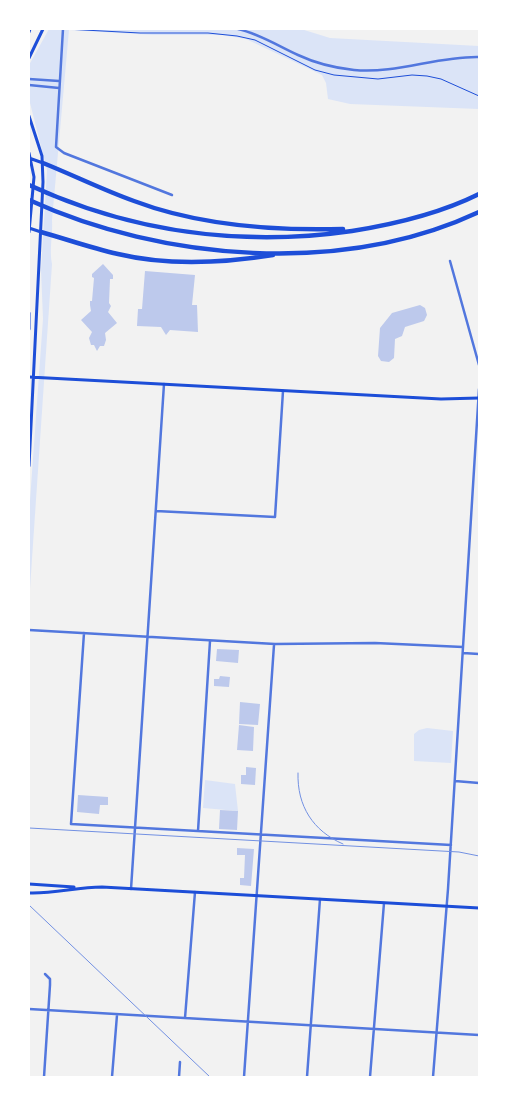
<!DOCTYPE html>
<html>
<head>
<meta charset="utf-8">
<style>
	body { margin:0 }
	#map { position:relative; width:508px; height:1106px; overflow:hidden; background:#f2f2f2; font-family:Arial,sans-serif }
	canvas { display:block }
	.frame { position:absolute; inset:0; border:30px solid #fff; pointer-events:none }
</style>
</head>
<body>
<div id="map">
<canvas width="508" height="1106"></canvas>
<div class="frame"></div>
</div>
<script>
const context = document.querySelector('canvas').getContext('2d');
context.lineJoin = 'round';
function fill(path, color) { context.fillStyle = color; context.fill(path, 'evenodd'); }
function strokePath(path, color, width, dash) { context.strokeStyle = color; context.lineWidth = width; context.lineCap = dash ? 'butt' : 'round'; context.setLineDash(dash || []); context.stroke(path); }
fill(new Path2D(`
	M49 29H301L330 38 479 46V109L350 104 328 99 326 83 322 75 246 39 222 35H153L69 30 52 220C53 235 49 250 52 264L29 603V514L43 319 41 270 47 170 29 99V65Z
	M427 728 453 731 451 763 414 761V734L419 730Z
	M205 780 235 784 238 811 203 808Z`), '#dbe4f7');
fill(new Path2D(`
	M103 264 113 275V279H110L109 303 111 306 108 312 117 323 105 333 106 340 104 346H100L97 351 94 345H91L89 338 92 332 81 320 91 311 90 305V301H92L94 278 92 277V274Z
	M145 271 195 275 192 305H197L198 332 170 330 166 335 161 327 137 326 138 309H142Z
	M420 305 425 308 427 315 424 321 405 327 402 336 395 339 394 358 389 362 381 361 378 356 380 328 392 313Z
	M217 649 239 650 238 663 216 661Z
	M220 676 230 677 229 687 214 686V679H219Z
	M240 702 260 704 258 725 239 724Z
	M239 725 254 727 253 751 237 750Z
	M246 767 256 768 255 785 241 784V775H246Z
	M78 795 108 797V805H100L99 814 77 812Z
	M220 810 238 811 237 830 219 829Z
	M237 848 254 849 251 886 240 885V878H244L245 855H237Z`), '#bdc9ec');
strokePath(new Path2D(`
	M65 29 140 33H208L237 36 255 40 315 70 334 75 378 79 412 75 427 76 441 79 479 96`), '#1d4ed8', 1);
strokePath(new Path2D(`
	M63 29 56 147 64 153 172 195
	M238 29C260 34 278 46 298 55 315 63 335 68 354 70 397 74 437 56 479 57
	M29 79 59 81
	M29 85 59 88
	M450 261 479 365
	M156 511 275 517 283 391
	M29 630 275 644 375 643 463 647
	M84 633 71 824 451 845
	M463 653 479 654
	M455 781 479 783
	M198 831 210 641
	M131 889 164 384
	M29 1009 479 1035
	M185 1018 195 892
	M44 1077 50 985V979L45 974
	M112 1077 117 1015
	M179 1077 180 1062
	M244 1077 274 645
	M307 1077 320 899
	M370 1077 384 903
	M433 1077 448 889 479 389`), '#5277de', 2.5);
strokePath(new Path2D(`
	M29 32 30 29
	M29 58 43 29
	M29 116 42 156 43 182 29 466
	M29 153 34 177 29 232
	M29 158 43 163
	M29 228 41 232
	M29 313V329
	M29 377 441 399 479 398
	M29 884 74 887
	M29 893C54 894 77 887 102 887L479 908`), '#1d4ed8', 3);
strokePath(new Path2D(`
	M43 163C73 175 103 190 134 201 200 226 273 231 343 229
	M29 185C131 232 241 247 352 231 396 224 439 214 479 194
	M29 200C163 261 342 276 479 212
	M41 232C66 239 91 248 118 254 168 266 223 263 273 255`), '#1d4ed8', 4.5);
strokePath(new Path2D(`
	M298 773C297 806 313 831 343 844
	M29 828 459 852 479 856
	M29 905 210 1077`), '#7290e2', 1);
</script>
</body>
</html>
